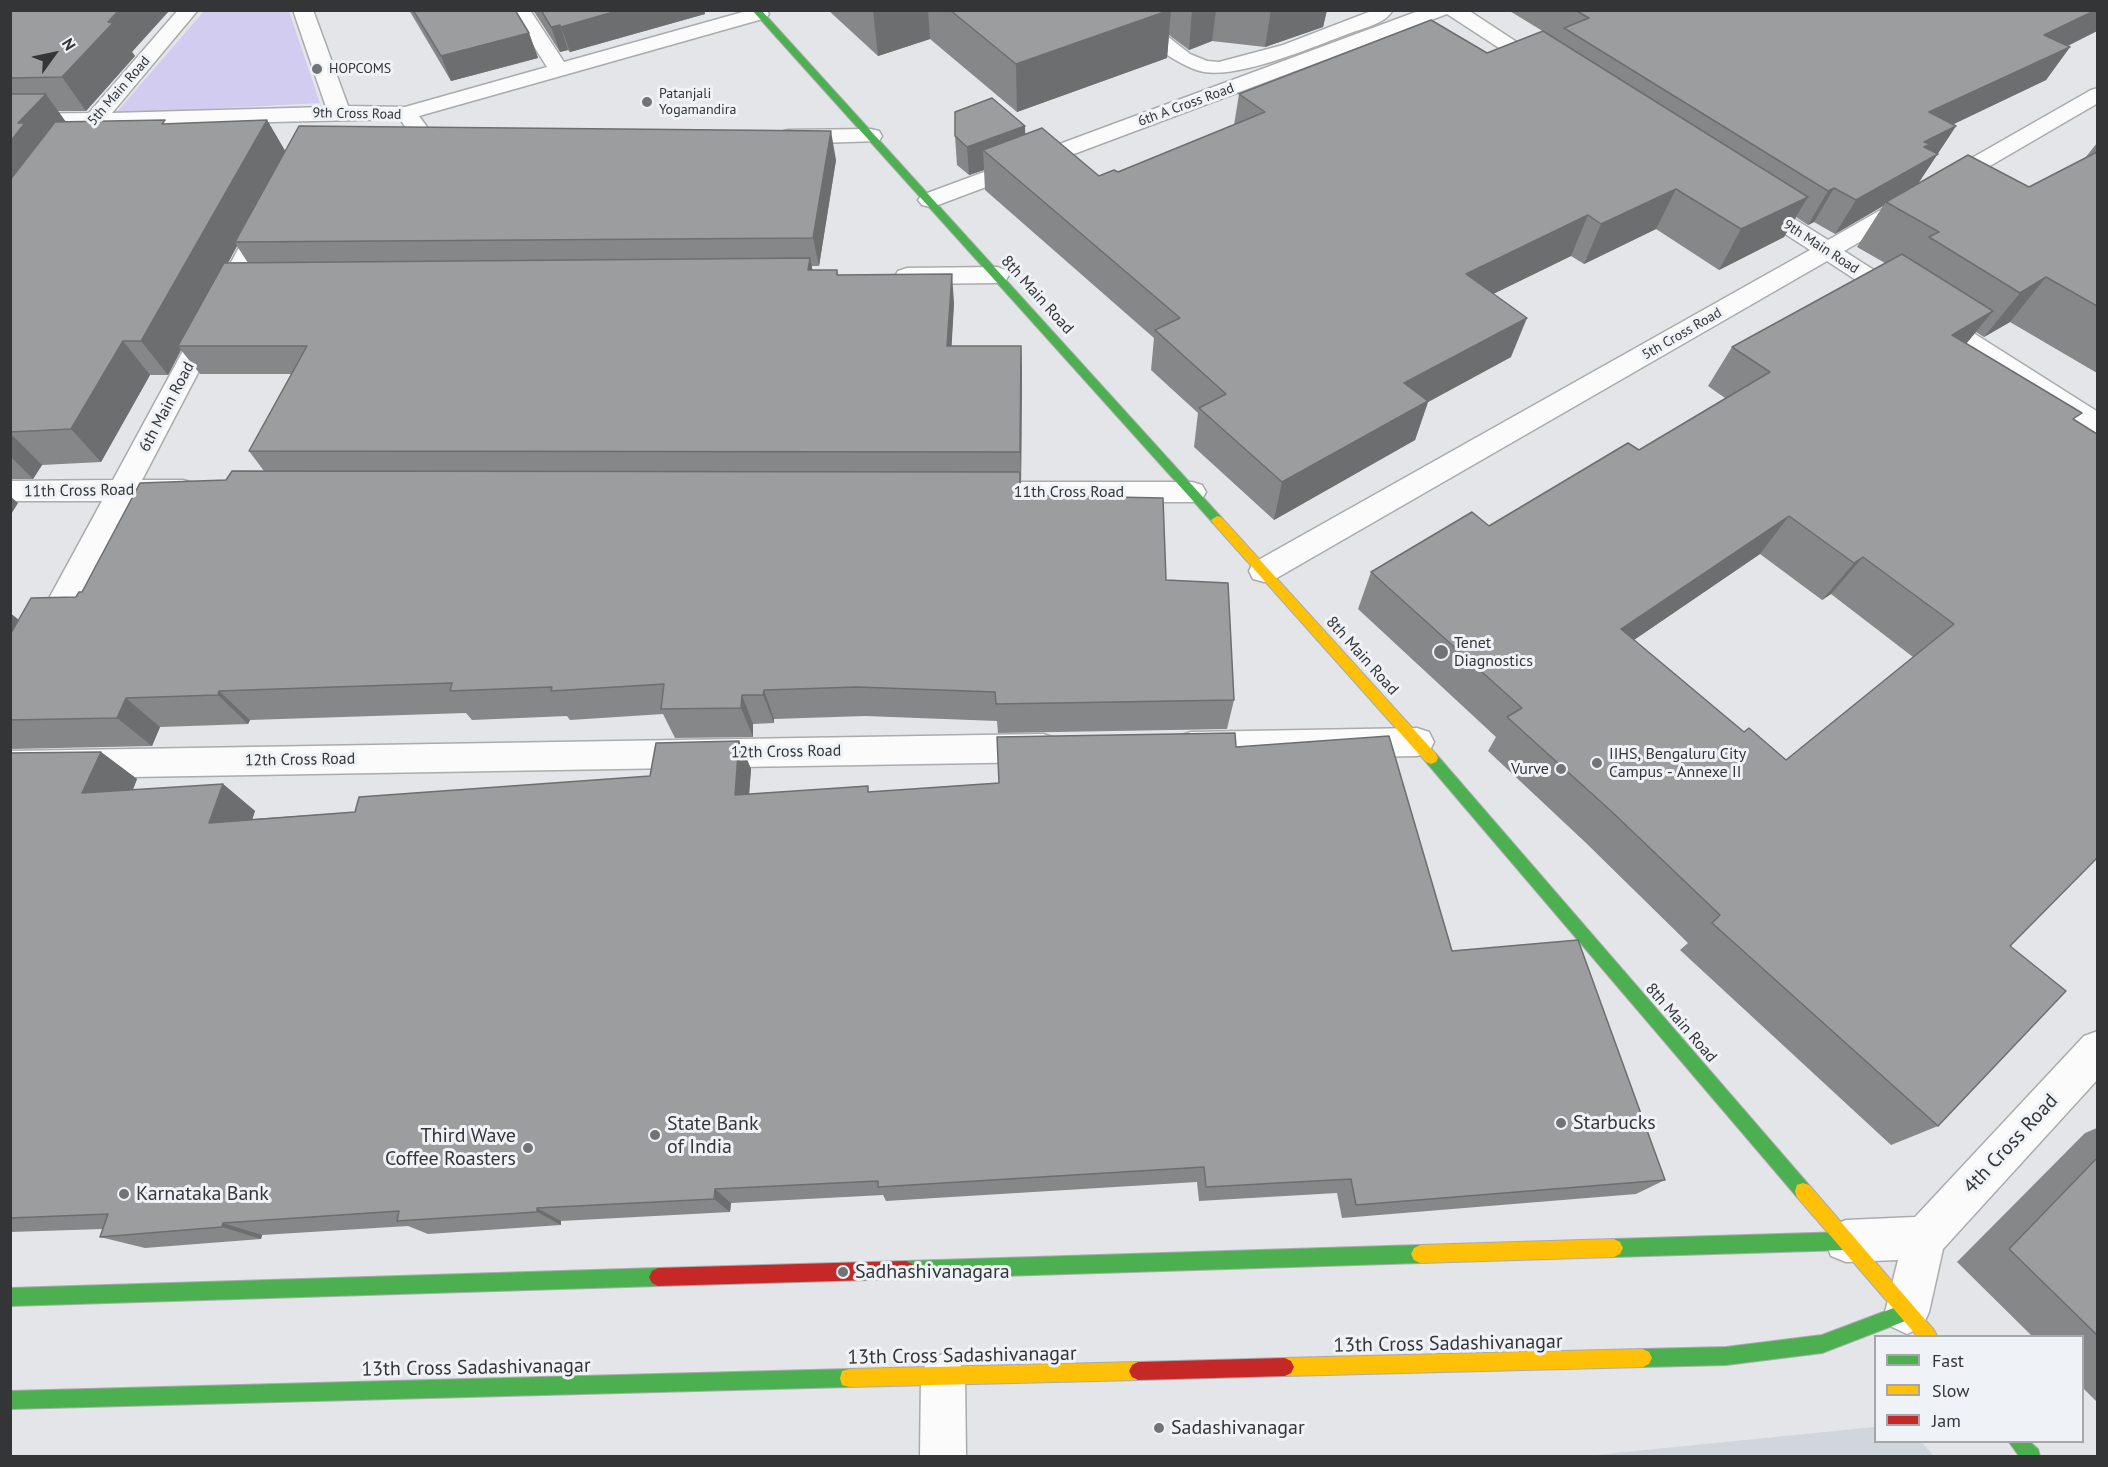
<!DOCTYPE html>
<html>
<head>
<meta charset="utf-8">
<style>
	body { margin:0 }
	#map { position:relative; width:2108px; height:1467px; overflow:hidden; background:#e3e5e8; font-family:"PT Sans",sans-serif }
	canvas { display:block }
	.frame { position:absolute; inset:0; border:12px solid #333536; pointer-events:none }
	.legend { position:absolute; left:1874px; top:1335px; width:210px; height:108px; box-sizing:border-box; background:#eff2f6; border:2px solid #a4a6a9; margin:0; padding:8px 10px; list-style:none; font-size:18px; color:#333536 }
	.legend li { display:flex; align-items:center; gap:12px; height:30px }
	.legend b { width:30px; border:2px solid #a4a6a9 }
	.north { position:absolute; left:24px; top:24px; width:60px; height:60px; -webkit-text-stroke:4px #eff2f6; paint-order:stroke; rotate:57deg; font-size:16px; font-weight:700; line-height:24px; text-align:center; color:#333536 }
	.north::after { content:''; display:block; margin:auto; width:21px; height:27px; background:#333536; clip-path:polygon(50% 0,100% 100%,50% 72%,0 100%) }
</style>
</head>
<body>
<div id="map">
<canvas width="2108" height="1467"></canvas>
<div class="frame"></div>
<ul class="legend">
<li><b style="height:8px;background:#4caf50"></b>Fast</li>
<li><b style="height:8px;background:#ffc107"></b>Slow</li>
<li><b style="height:8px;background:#c62828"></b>Jam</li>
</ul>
<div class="north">N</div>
</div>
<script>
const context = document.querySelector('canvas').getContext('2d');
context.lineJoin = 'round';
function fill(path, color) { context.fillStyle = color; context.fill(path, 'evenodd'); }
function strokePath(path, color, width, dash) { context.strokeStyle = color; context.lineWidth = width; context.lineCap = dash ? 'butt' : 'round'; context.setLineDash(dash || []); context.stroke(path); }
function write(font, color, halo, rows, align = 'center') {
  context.font = font + ' "PT Sans",sans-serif'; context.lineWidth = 6; context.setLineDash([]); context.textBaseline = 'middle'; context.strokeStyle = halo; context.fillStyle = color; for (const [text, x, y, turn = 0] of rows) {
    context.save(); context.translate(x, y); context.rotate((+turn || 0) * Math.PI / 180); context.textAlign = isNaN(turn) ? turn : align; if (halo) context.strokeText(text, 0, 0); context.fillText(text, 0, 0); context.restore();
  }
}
fill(new Path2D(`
	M1875 1427 1876 1442H1921L1934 1456H1586Z`), '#d1d6dc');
fill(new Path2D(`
	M204 11H289L320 103 115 114Z`), '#d2cdf0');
const lane = new Path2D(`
	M1114 10H1134L1190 54 1207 61 1219 62 1283 45 1374 10H1393C1390 14 1387 18 1383 20 1372 27 1357 30 1345 35 1310 48 1240 78 1204 72 1180 68 1129 30 1114 10Z`);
const street = new Path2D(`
	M178 10H198L112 113 326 107 293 10H313L348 106 405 107 547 67 511 10H530L564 62 750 10H766L769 14 766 18 419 116 430 131 463 133 466 138 463 143 455 145 416 143 400 119 101 126C93 135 89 139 77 136L74 131 77 126H10V114L89 113Z
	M1421 10H1468L1553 66 1556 70 1553 74 1546 76 1539 74 1447 14 938 205 930 207 922 205 918 200 922 195Z
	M2098 88V103L1844 251 2098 412V434L2088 432 1827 261 1275 579 1264 582 1253 579 1249 571 1253 563 1810 250 1745 208 1741 203 1745 198 1753 196 1761 198 1828 240 2091 90Z
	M871 129 879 131 882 136 879 141 788 144 780 142 777 137 780 132 788 130Z
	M267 211 275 213 279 218 142 480H183L193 483 197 490 193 497 183 500 131 501 21 711 10 715V670L102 501H10V481L113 480 255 218 259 213Z
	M997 267 1006 270 1009 275 1006 280 997 283 907 284 898 281 895 276 898 271 907 268Z
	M975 482H1192L1202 485 1206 492 1202 499 1192 502H975L965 499 961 492 965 485Z
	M1417 728 1429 732 1434 742 1429 752 1417 756 1191 760 1179 756 1174 746 1179 736 1191 732Z
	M1043 734 1055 738 1060 748 1055 758 1043 762 10 779V751Z
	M2098 1031V1079L1943 1249 1929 1312 1922 1327 1907 1334 1892 1327 1885 1312 1898 1260 1846 1262 1831 1256 1825 1241 1831 1226 1846 1220 1915 1217 2084 1036Z
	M943 1354 959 1360 965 1376 966 1456H920L921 1376 927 1360Z`);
const fast = new Path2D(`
	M752 10H761L1221 517 1223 520 1221 523H1213Z
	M1431 752 1436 754 1809 1185 1811 1191 1809 1197 1803 1199 1797 1197 1426 762 1424 758 1426 754Z
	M1846 1232 1852 1235 1855 1241 1852 1247 1846 1250 1614 1257 1608 1254 1605 1248 1608 1242 1614 1239Z
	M1420 1245 1426 1248 1429 1254 1426 1260 1420 1263 906 1279 900 1276 897 1270 900 1264 906 1261Z
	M658 1268 664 1271 667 1277 664 1283 658 1286 10 1306V1288Z
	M1907 1303 1913 1306 1916 1312 1913 1318 1822 1353 1726 1365 1643 1367 1637 1364 1634 1358 1637 1352 1643 1349 1726 1347 1822 1335Z
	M849 1369 856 1371 858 1378 856 1385 849 1387 10 1409V1391Z
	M2009 1442H2030L2038 1449 2040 1456H2019Z`);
const slow = new Path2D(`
	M1217 516 1221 517 1436 754 1438 758 1436 762 1431 764 1426 762 1213 523 1211 520Z
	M1803 1183 1809 1185 1934 1330 1937 1336H1917L1797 1197 1795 1191 1797 1185Z
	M1614 1239 1620 1242 1623 1248 1620 1254 1614 1257 1420 1263 1414 1260 1411 1254 1414 1248 1420 1245Z
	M1643 1349 1649 1352 1652 1358 1649 1364 1643 1367 1285 1376 1279 1373 1276 1367 1279 1361 1285 1358Z
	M1138 1362 1144 1365 1147 1371 1144 1377 1138 1380 849 1387 842 1385 840 1378 842 1371 849 1369Z`);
const jam = new Path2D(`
	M906 1261 912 1264 915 1270 912 1276 906 1279 658 1286 652 1283 649 1277 652 1271 658 1268Z
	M1285 1358 1291 1361 1294 1367 1291 1373 1285 1376 1138 1380 1132 1377 1129 1371 1132 1365 1138 1362Z`);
strokePath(lane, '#a9abad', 3);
strokePath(street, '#a9abad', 3);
strokePath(fast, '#a9abad', 2);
strokePath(slow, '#a9abad', 2);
strokePath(jam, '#a9abad', 2);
fill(lane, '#fbfbfc');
fill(street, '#fbfbfc');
fill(fast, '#4caf50');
fill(slow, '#ffc107');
fill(jam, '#c62828');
fill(new Path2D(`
	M10 10 132 52 135 56 86 111H58L66 122 167 124 267 120 285 151 836 160 819 266H812V270H837L838 275 954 303 951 346H1021L1022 374 1021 495 1166 580 1234 700 1227 729 998 733 997 721 865 716 774 719V723L753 724V737L675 738 663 714 570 720 567 716 472 720 466 713 250 720 248 724 160 727 152 746 10 749V613L19 620 76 597 226 480 264 471 249 451 291 374H200L181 350 168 375H150L101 462 42 465 33 479H10ZM237 246 248 263H228Z
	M409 10H515L529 33 538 58 451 81Z
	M533 10H704L705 14 570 52 568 50 560 52Z
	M828 10H1327L1323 27 1265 47 1212 41 1189 50 1169 35 1167 58 1017 112 930 39 878 56Z
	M1508 10H2097V31L2068 46 2070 47 2046 80 1953 124 1956 126 1918 184 2029 187 2085 158 2097 143V373L2010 322 1984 337 1976 332 1966 344 2075 421 2010 946 1938 1126 1891 1145 1680 950 1688 943 1585 842 1488 751 1496 737 1358 609 1371 572 1489 526 1639 450 1725 398 1708 386 1732 347 1885 263 1857 247 1883 206 1835 234 1814 222 1808 225 1796 217 1784 237 1719 270 1656 229 1584 264 1571 256 1493 294 1511 357 1428 402 1415 440 1274 520 1194 447 1198 413 1151 370 1154 338 985 190 984 170 969 175 957 165 955 136 1025 134 1099 176 1118 172 1234 125 1239 94 1559 41ZM1760 554 1822 600 1831 594 1913 657 1786 760 1744 732 1634 640Z
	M739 741 751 769 749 794 869 792 999 783 1236 747 1452 951 1665 1180 1636 1194 1342 1218 1337 1193 1199 1201 1197 1182 886 1201 883 1195 731 1203 730 1212 561 1221V1225L428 1234 408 1226 262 1235 261 1239 145 1248 100 1237 103 1229 10 1232V753L101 752 137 779 133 790 223 784 255 811 252 819 355 812 650 776Z
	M2097 1128V1402L2082 1387V1336H2032L1957 1262 2085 1133Z`), '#868789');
fill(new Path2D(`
	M119 10H170L132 52 135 56 86 111 62 77Z
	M620 10H704L705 14 570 52 561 27Z
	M873 10H928L930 39 878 56Z
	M1170 10H1171L1167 58 1017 112 1016 64Z
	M1192 10H1216L1212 41 1189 50Z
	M1271 10H1327L1323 27 1265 47Z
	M2096 10H2097V31L2022 68 2044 35Z
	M560 25 568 50 560 52 551 27Z
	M529 33 538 58 451 81 441 56Z
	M2070 47 2046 80 1908 146 1929 112Z
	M46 94 70 128 10 211V142L18 123Z
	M267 120 287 154 235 242 237 246 183 346H178L181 350 168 375 141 341Z
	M1025 126 1026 154 983 150 984 170 969 175 967 147Z
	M1956 126 1915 188 1886 202 1883 206 1835 234 1856 200 1924 142Z
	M831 131 836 160 819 266 813 238Z
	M1834 188 1814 222 1808 225 1828 191Z
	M1676 189 1656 229 1584 264 1601 224Z
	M1808 197 1784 237 1719 270 1741 229Z
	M1588 215 1571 256 1452 314 1466 274Z
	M810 258 816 287 808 270Z
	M952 274 954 303 950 375 947 346Z
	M2046 277 2010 322 1984 337 2020 293Z
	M1993 311 1960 351 1952 335Z
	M1527 318 1511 357 1428 402 1415 440 1274 520 1282 482 1404 383Z
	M123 341 150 375 101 462 71 429Z
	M1021 346 1022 374 1021 480 1020 452Z
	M10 433 42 465 33 479 10 456Z
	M10 496 18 503 10 516Z
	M1789 516 1760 554 1597 665 1621 629Z
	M1863 557 1831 594 1822 600 1854 563Z
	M10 613 30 629 10 665Z
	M764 690 774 719V723L763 695Z
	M219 691 250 720 248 724 218 695Z
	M742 695 753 724V737L741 708Z
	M126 698 160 727 152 746 117 718Z
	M739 741 751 769 747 822 735 795Z
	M101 752 137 779 120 820 82 793Z
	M223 784 255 811 243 849 209 823Z
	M715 1189 731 1203 730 1212 714 1199Z
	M537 1208 561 1221V1225L537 1212Z
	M223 1223 262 1235 261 1239 222 1227Z`), '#6d6e6f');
const building = new Path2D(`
	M10 10H119L108 22 113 23 62 77 10 78Z
	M413 10H515L529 33 441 56Z
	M541 10H620L561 27 560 25 551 27Z
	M950 10H1170L1016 64Z
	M1575 10H2096L2044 35 2070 47 1929 112 1956 126 1924 142 1930 144 1924 147 1938 154 1856 200 1834 188 1828 191 1564 28 1589 18Z
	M1431 20 1487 53 1543 31 1808 197 1741 229 1676 189 1601 224 1588 215 1466 274 1527 318 1404 383 1428 401 1282 482 1199 408 1226 394 1155 330 1180 318 983 150 1042 128 1099 176 1114 170 1118 172 1265 112 1239 94Z
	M10 94H46L18 123H25L10 142Z
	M992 98 1025 126 967 147 955 136V112Z
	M165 120 162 124 267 120 141 341H123L71 429 10 432V180L55 122Z
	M299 126 831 131 813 238 235 242Z
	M2097 152V306L2046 277 2020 293 1929 237 1939 232 1886 202 1968 155 2029 187Z
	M1902 254 1993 311 1952 335 2082 413 2073 419 2097 434V858L2010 946 2066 991 1938 1126 1712 923 1720 915 1611 811 1507 717 1522 708 1371 572 1472 512 1489 526 1628 443 1639 450 1770 372 1732 347ZM1789 516 1854 563 1863 557 1954 624 1786 760 1749 728 1744 732 1621 629Z
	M810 258 808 270H837V275L952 274 947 346H1021L1020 452 249 451 307 346H178L224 263Z
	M232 471 1020 472V495L1163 498 1166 580 1228 583 1234 700 996 704 995 692 857 687 764 690 763 695H742L741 708 661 709 664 684 551 691 552 687 450 691 452 683 219 691 218 695 126 698 117 718 10 720V635L31 598 76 597 79 592H82L140 483 226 480Z
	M1235 733 1236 747 1389 736 1452 951 1578 940 1665 1180 1356 1205 1351 1179 1206 1187 1204 1167 878 1187V1181L715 1189 714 1199 537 1208V1212L397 1221 399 1211 223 1223 222 1227 100 1237 108 1214 10 1218V753L101 752 82 793 223 784 209 823 355 812 359 797 650 776 656 743 739 741 735 795 868 786V792L999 783 997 737Z
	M2097 1158V1335L2009 1249Z`);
fill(building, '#9c9d9f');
strokePath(building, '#6d6e6f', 1.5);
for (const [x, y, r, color] of [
	[317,69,6,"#717374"],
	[647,102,6,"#717374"],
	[1441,652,8,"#717374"],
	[1597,763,6,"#717374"],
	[1561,769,6,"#717374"],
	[1561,1123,6,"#717374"],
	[655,1135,6,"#717374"],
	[528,1148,6,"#717374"],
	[124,1194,6,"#717374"],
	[843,1272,6,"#717374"],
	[1159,1428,6,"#717374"]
]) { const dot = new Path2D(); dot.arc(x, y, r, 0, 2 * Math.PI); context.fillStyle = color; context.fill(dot); strokePath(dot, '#eff2f6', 2); }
write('14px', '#333536', '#eff2f6', [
	["HOPCOMS",329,69],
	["Patanjali",659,94],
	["Yogamandira",659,110]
], 'left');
write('14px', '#333536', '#eff2f6', [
	["5th Main Road",119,91,-49],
	["6th A Cross Road",1186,105,-20],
	["9th Cross Road",357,114,1],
	["9th Main Road",1821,247,33],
	["5th Cross Road",1682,334,-30]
]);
write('16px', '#333536', '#eff2f6', [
	["8th Main Road",1037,295,48],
	["6th Main Road",167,407,-62],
	["11th Cross Road",79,491,-1],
	["11th Cross Road",1069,492],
	["8th Main Road",1362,656,48],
	["12th Cross Road",786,752,-1],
	["12th Cross Road",300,760,-1],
	["8th Main Road",1681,1023,49]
]);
write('16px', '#333536', '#eff2f6', [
	["Tenet",1454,643],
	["Diagnostics",1454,661],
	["IIHS, Bengaluru City",1609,754],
	["Campus - Annexe II",1609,772],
	["Vurve",1549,769,"right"]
], 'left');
write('20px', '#333536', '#eff2f6', [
	["Starbucks",1573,1123],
	["State Bank",667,1124],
	["of India",667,1147],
	["Third Wave",516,1136,"right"],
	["Coffee Roasters",516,1159,"right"],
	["Karnataka Bank",136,1194],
	["Sadhashivanagara",855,1272],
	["Sadashivanagar",1171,1428]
], 'left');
write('20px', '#333536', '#eff2f6', [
	["4th Cross Road",2011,1144,-47],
	["13th Cross Sadashivanagar",1448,1344,-1],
	["13th Cross Sadashivanagar",962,1356,-1],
	["13th Cross Sadashivanagar",476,1368,-1]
]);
</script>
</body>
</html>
